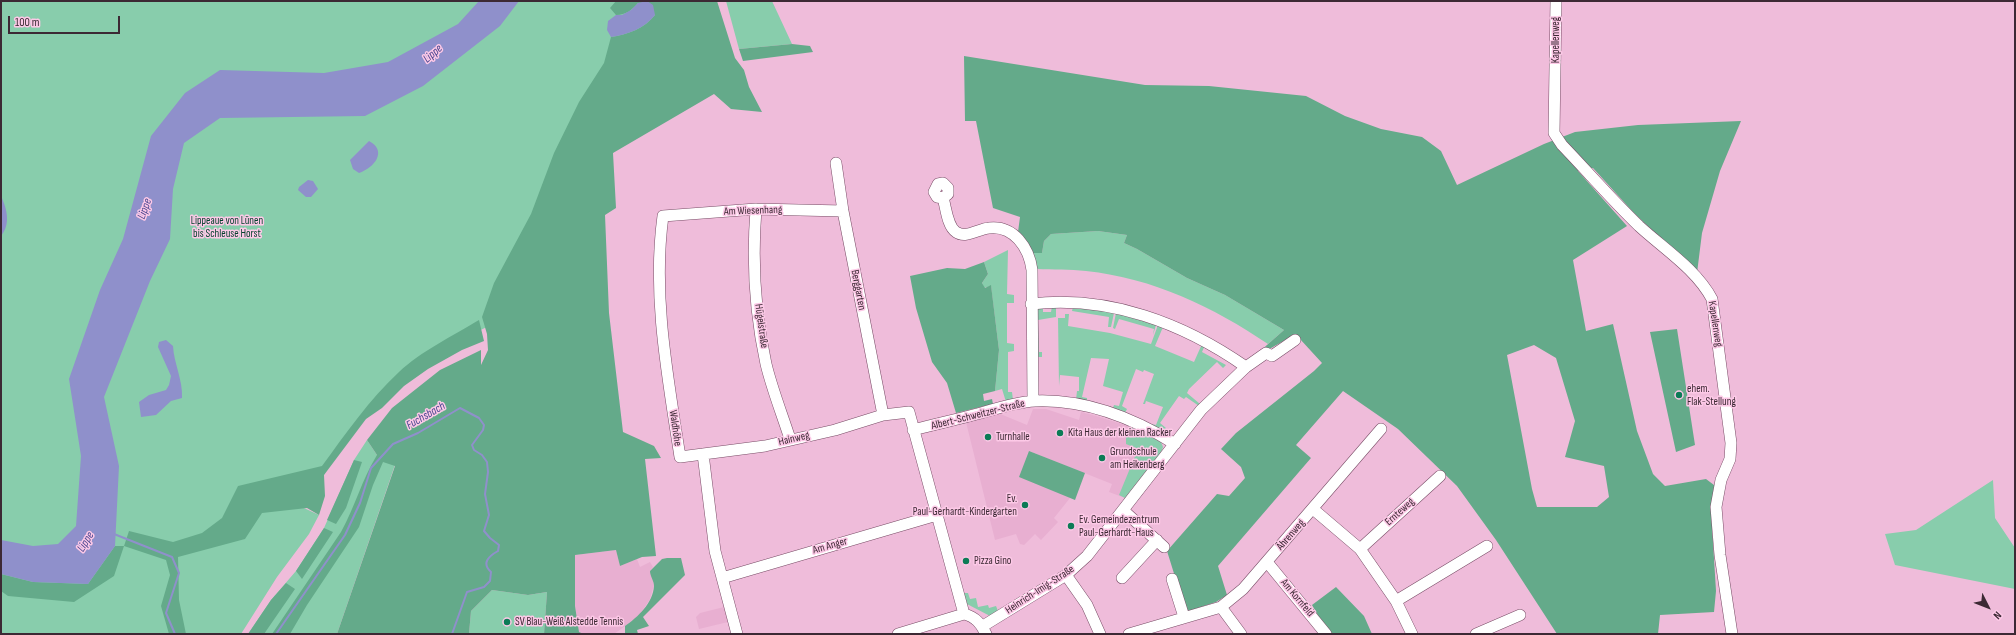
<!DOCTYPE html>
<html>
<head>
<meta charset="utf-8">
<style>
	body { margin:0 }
	#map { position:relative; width:2016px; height:635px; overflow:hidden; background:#efbcda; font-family:"Sofia Sans Condensed",sans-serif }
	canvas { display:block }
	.frame { position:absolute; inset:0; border:2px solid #3c2934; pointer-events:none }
	.north { position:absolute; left:1968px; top:587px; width:40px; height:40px; -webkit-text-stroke:3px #fdc9e7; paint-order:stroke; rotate:132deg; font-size:11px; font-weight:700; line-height:16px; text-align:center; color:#3c2934 }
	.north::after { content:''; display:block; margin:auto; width:14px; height:18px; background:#3c2934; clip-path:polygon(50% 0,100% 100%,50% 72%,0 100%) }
	.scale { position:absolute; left:8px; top:16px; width:112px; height:18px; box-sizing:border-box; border:2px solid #3c2934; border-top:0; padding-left:5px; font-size:12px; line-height:14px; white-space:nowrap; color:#3c2934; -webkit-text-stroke:3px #fdc9e7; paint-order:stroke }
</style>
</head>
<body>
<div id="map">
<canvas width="2016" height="635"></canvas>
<div class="frame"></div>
<div class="north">N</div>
<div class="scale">100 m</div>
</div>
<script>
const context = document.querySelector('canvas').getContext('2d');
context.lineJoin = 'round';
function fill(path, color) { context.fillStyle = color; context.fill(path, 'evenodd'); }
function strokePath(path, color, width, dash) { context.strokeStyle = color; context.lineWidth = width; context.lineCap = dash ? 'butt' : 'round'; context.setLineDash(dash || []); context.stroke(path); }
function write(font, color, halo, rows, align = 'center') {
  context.font = font + ' "Sofia Sans Condensed",sans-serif'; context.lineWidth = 3; context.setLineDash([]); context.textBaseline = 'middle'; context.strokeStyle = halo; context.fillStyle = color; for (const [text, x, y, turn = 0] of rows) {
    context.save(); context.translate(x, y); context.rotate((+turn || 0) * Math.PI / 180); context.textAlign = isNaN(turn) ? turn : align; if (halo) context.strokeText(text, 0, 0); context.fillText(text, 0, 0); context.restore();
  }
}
fill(new Path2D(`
	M1033 409H1046L1079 420 1081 412 1096 416 1131 427 1161 442 1163 447 1125 498 1109 492 1112 484 1029 451 1070 498 1054 518 1058 522 1041 540 1035 534 1024 545 1020 544 1016 534 995 540 966 422 993 411 1027 425Z
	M616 550 620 566 637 559 640 567 650 562 653 567 650 571 654 585 650 599 639 616 614 634H584L579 632 575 606V555Z
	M724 607 728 622 699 629 696 617 700 613Z`), '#e8afd1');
fill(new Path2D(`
	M1 1H716L646 95 489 326 472 334 387 387 334 458 304 508 319 515 309 534 277 577 241 634H1Z
	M726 1H772L792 44 739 49Z
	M1098 231 1127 235 1124 243 1137 249 1187 278 1225 295 1284 330 1268 344C1213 307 1153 278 1086 271 1070 269 1053 270 1037 269L1033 253H1042L1044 241 1051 234Z
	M1008 250 1007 294 1014 295V303H1007V343L1014 344V351L1008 352V392H1012L1013 400 1006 402 1002 389 995 391 999 350 991 286 984 288 982 283 988 274 984 262Z
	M1043 306V312H1051L1052 306H1056V317L1038 320 1039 352H1042V357H1036V309Z
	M1073 307 1114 313 1111 327H1108L1109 317 1072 311Z
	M1116 313 1156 325 1153 335 1154 329 1119 319 1115 329 1113 328Z
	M1065 314H1069L1068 326 1110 333 1151 344 1158 325 1163 327 1155 346 1194 362 1202 344 1205 345 1202 352 1226 365 1223 368 1217 362 1189 389 1187 393 1200 404 1199 406 1186 397 1184 399 1179 396 1160 423 1166 428 1163 431 1151 424 1156 425 1163 407 1146 401 1145 404H1143L1154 374 1144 370 1143 372 1136 369 1122 406 1127 409 1125 413 1113 408 1114 405 1119 406 1123 392 1103 386 1109 359 1091 358 1082 397 1087 398V402L1076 400 1077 391H1079V377L1060 375 1059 386 1058 318H1065Z
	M1131 427 1161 442 1163 447 1161 453 1125 498 1119 495 1138 449 1126 444V432Z
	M367 440 377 455 395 465 337 634H248L271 600 296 571 324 528 354 460Z
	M1993 480 1995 518 2015 548V589L1895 565 1885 534 1916 530Z
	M492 590 528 595 547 592 544 634H469L471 611Z
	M964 593H968L970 599 976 598 978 607 988 605 989 608 996 606 998 611 990 616 967 604Z`), '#88cdac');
fill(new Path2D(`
	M616 1H717L735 58 744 70 749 87 762 112 731 109 714 94 613 153 616 208 605 215 609 313 623 432 654 446 661 458 645 459 656 556 642 557 620 566 616 550 575 555V606L579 632 584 634H544L547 592 528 595 492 590 471 611 469 634H337L395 466 383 462 373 485 359 527 307 605 290 634H272L341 532C355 507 362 479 377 455L367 440 392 408 440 370 481 350V365L488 350 487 334 482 317 494 283 531 214 554 153 579 102 604 63 611 37C627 35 645 28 655 15L638 3C632 10 626 15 616 15L610 8Z
	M792 44 810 46 813 52 743 61 739 49Z
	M964 56 1145 85 1209 86 1306 96 1345 116 1381 129 1422 137 1441 151 1457 185 1544 144 1575 132 1638 125 1741 121 1720 171 1702 233 1697 273 1634 213 1593 168 1578 171 1627 226 1573 260 1586 331 1613 324 1637 431 1653 474 1665 486 1706 479 1714 485 1712 526 1716 591 1714 612 1660 615 1658 634H1557L1496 540 1457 486 1398 429 1343 391 1296 445 1311 458 1218 566 1227 595 1216 602 1186 612 1167 551 1217 494 1229 496 1245 478 1241 467 1221 449 1236 433 1314 371 1322 363 1300 339H1287L1250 360 1284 330 1225 295 1187 278 1137 249 1124 243 1127 235 1098 231 1051 234 1044 241 1042 253H1033L1018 232 1020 217 993 208 976 121H965ZM1534 345 1556 358 1575 421 1565 457 1604 466 1609 497 1597 507H1537L1532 489 1507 355Z
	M984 262 988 274 982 283 985 288 991 285 999 350 995 391 983 394 984 401 992 399 993 404 956 413 947 383 932 362 916 308 910 276 947 268 965 269Z
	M479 320 484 341 462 350 428 369 404 386 382 408 366 419 324 475 325 496 319 515 307 508 262 513 245 539 178 557 179 600 186 634H169L161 606 170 575 166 560 124 546 114 576 74 602 8 596 1 591V574L33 582 88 584 115 546H124L129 531 173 542 202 533 222 518 238 486 322 466C346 433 369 400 399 372 420 352 454 335 479 320Z
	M1677 329 1695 445 1676 452 1650 332Z
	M1029 451 1085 473 1075 500 1019 477Z
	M354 460 362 462 346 508 336 524 327 520Z
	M324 528 333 532 302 579 296 571Z
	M667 558H681L685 575 643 617 649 626 637 630 638 634H625V626C638 617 653 603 654 586 654 581 650 576 650 571L662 559Z
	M286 583 295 589 264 634H248L271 600Z
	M1336 587 1364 616 1372 634H1329L1312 605Z`), '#64aa8a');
fill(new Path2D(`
	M479 1H519L500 26 423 86 365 116 220 118 184 143 173 189 170 239 150 281 104 397 119 466 115 546 88 584 33 582 1 574V540L33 546 58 544 76 526 81 456 69 379 100 290 123 239 151 136 185 93 220 70 324 73 388 62 458 24Z
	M647 1 653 5 655 15C645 28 627 35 611 37L607 30 608 21 616 15H622L631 10 638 3Z
	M369 141C388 151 374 168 359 173L353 169 350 160Z
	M308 180 313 181 318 189 311 197H306L298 190 299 187Z
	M1 196C7 209 11 224 1 236Z
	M166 340 173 346C174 364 183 380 182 398L171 401 156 415 141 417 139 402 149 395 166 390 169 385 171 376 158 347 159 342Z`), '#8f90cb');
strokePath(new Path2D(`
	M114 534 172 557 179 573 166 613 175 634
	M276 634 345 535 360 503 371 468 393 444 418 433 460 408 479 418 484 425 483 430 472 445 474 450 482 455 487 462 488 472 485 494 489 515 484 531 490 538 499 545 498 551C489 556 481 563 491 572L490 581 484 587 467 592 452 634`), '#8f90cb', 2);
const minor = new Path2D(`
	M1556 1 1554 133 1562 145C1588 172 1612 200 1639 226 1664 249 1696 269 1712 299L1731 443 1730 459 1721 480 1716 507 1720 555 1732 634
	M836 163 843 211 883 415
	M943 198 937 197 934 192 938 184 943 183 948 188V194L943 198C946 207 947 226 956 232 966 239 978 229 989 228 1014 225 1029 248 1032 270L1033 401
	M756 209C752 260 755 314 766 364 772 389 782 414 790 439
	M843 211 756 209 663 216C652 296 668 378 680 457L765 446 835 430 883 415 909 412 964 614
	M1031 304C1109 295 1183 323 1246 367
	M913 430C936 424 959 419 981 413 998 408 1017 402 1035 401 1085 399 1133 418 1175 444
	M703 454 715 551 737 634
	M1313 509 1360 549 1396 601 1412 634
	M1124 511 1164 547
	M1360 549 1440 476
	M1267 562 1326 634
	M1066 575 1087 605 1100 634
	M722 578 937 515
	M1122 578 1157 540
	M1172 579 1184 617
	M1396 601 1487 546
	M1221 607 1241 634
	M983 626 1066 575 1087 556 1201 410 1246 367 1266 353 1272 356 1295 340
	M898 634 964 614C976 617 981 624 986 634
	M1129 634 1221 607 1243 589 1381 429
	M1476 634 1520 615`);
strokePath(minor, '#784c66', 12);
strokePath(minor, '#fff', 11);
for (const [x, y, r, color] of [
	[1679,395,4,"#0c7b56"],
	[1060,433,4,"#0c7b56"],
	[988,437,4,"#0c7b56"],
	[1102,458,4,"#0c7b56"],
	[1025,505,4,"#0c7b56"],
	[1071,526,4,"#0c7b56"],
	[966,561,4,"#0c7b56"],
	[507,622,4,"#0c7b56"]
]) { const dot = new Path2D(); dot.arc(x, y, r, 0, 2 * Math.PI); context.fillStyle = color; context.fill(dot); strokePath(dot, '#fdc9e7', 1.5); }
write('11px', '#3c2934', '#fdc9e7', [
	["Kapellenweg",1556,40,-90],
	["Am Wiesenhang",753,211,-2],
	["Berggarten",858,290,79],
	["Kapellenweg",1715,324,81],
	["Hügelstraße",761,326,82],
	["Albert-Schweitzer-Straße",978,415,-14],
	["Waldhöhe",675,428,82],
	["Hainweg",794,439,-13],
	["Ernteweg",1400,512,-42],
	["Ährenweg",1291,535,-49],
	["Am Anger",830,546,-16],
	["Heinrich-Imig-Straße",1040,590,-33],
	["Am Kornfeld",1297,598,50]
]);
write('11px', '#04422d', '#fdc9e7', [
	["Lippeaue von Lünen",227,221],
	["bis Schleuse Horst",227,234]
]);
write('11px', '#3c2934', '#fdc9e7', [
	["ehem.",1687,389],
	["Flak-Stellung",1687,402],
	["Kita Haus der kleinen Racker",1068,433],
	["Turnhalle",996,437],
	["Grundschule",1110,452],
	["am Heikenberg",1110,465],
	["Ev.",1017,499,"right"],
	["Paul-Gerhardt-Kindergarten",1017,512,"right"],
	["Ev. Gemeindezentrum",1079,520],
	["Paul-Gerhardt-Haus",1079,533],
	["Pizza Gino",974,561],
	["SV Blau-Weiß Alstedde Tennis",515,622]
], 'left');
write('italic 12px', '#4c4891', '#fdc9e7', [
	["Lippe",433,54,-40],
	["Lippe",145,209,-70],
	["Fuchsbach",426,416,-30],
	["Lippe",86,542,-58]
]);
</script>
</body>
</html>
